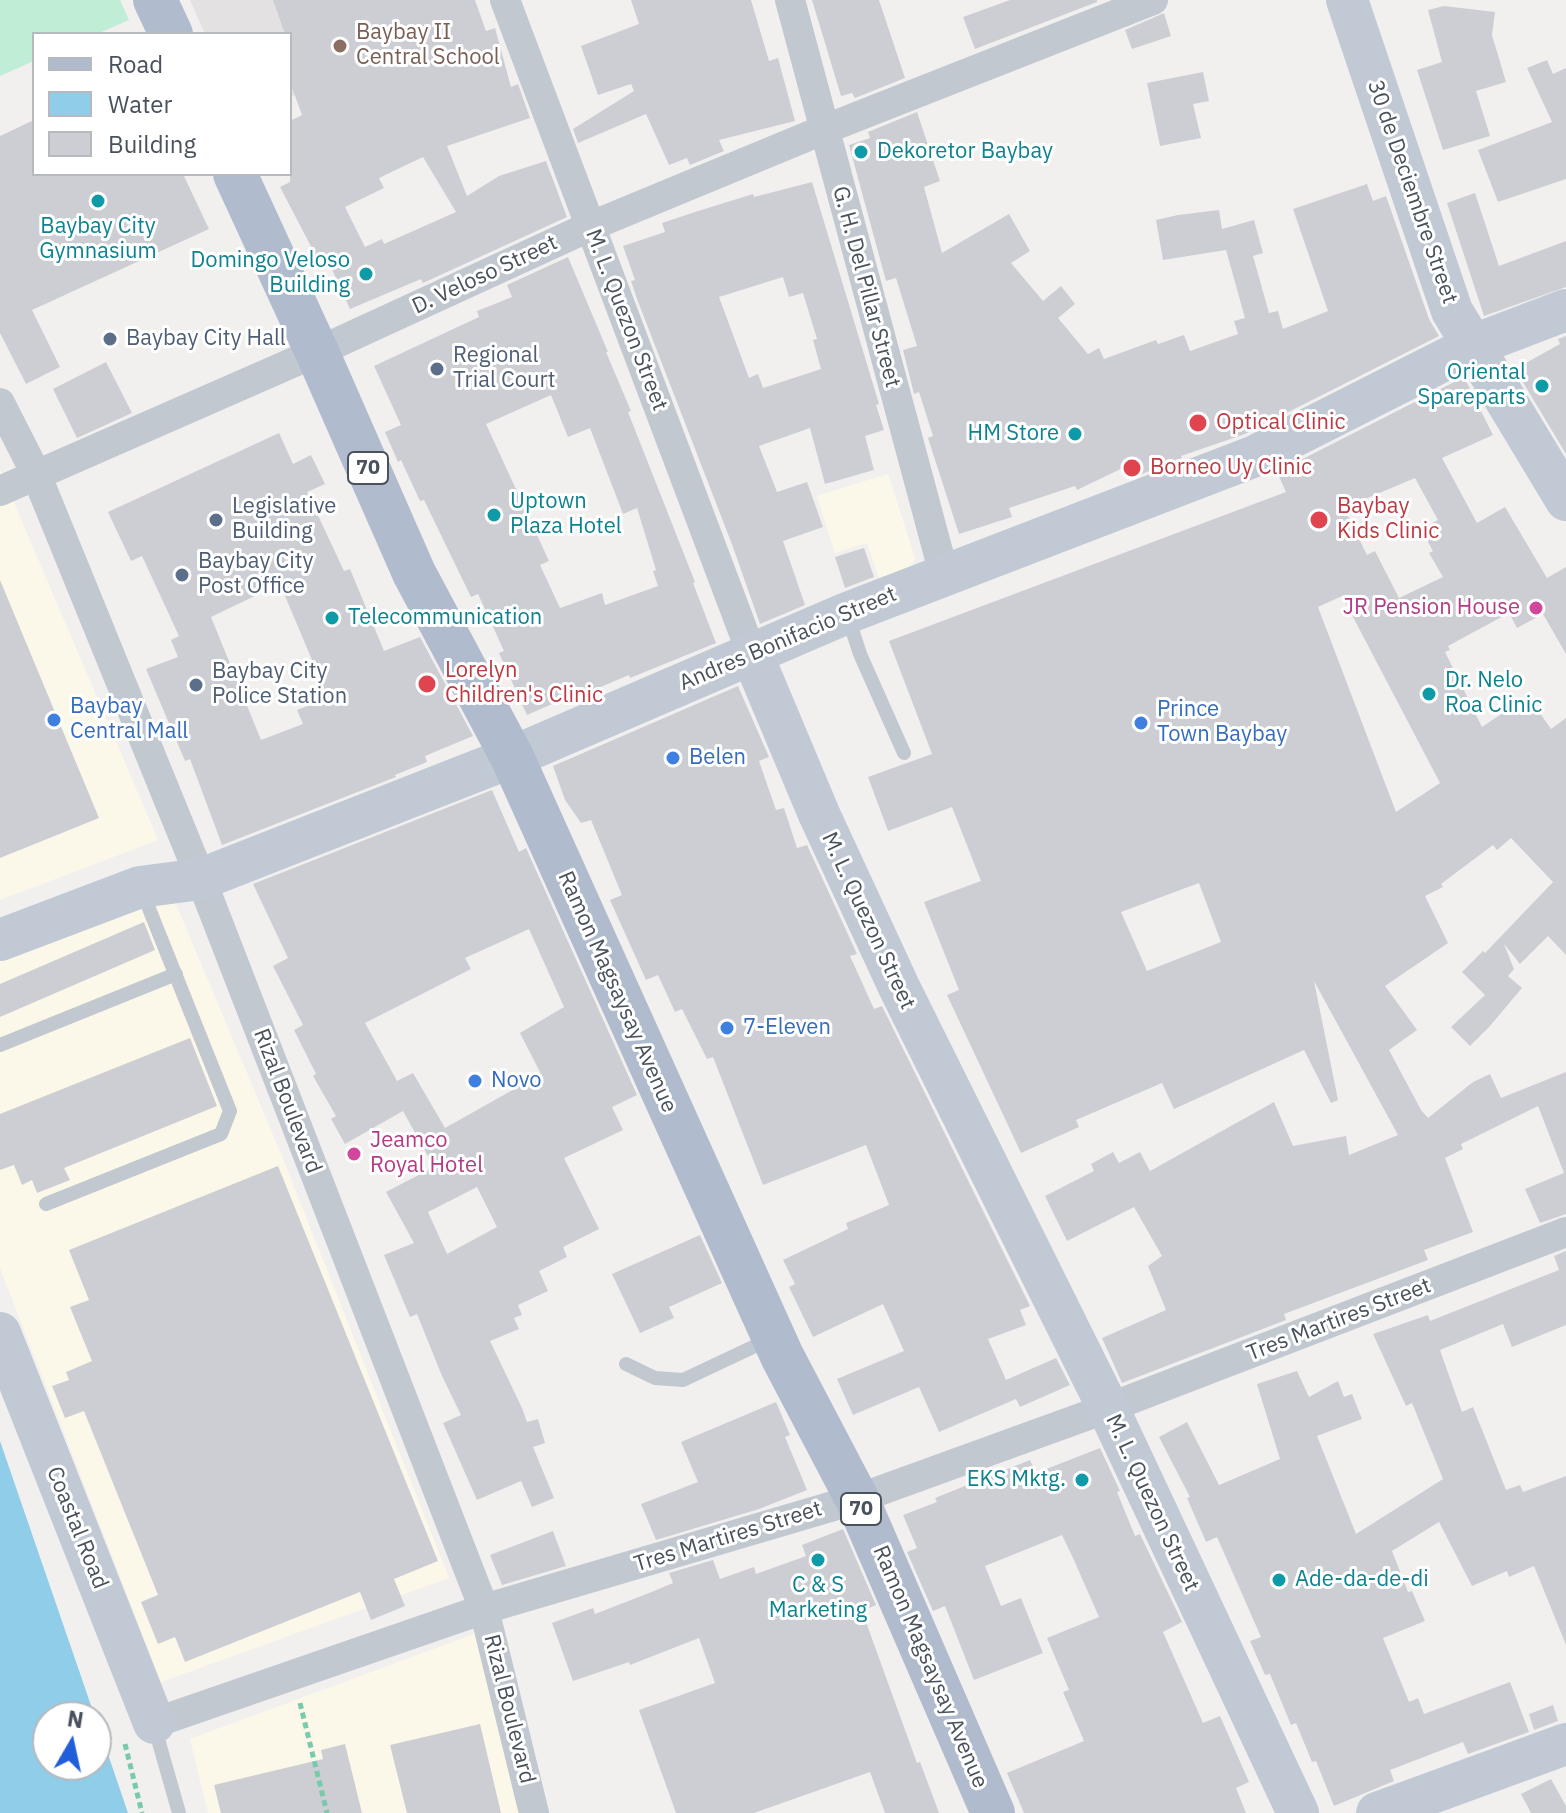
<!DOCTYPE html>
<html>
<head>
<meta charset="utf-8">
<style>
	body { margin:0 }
	#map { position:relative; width:1566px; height:1813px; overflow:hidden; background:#f2f0ef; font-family:"IBM Plex Sans",sans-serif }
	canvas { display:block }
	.legend { position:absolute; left:32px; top:32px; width:260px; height:144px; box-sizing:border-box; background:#fff; border:2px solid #b6b9be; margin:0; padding:10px 14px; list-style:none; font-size:24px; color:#48515c }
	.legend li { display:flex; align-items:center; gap:16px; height:40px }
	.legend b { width:40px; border:2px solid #b6b9be }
	.north { position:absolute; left:32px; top:1701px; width:80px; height:80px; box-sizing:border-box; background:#fff; border:2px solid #b6b9be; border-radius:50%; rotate:9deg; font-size:22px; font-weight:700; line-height:32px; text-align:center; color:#48515c }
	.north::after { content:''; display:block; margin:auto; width:28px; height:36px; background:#215fda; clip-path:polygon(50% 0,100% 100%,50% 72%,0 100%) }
</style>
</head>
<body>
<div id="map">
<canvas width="1566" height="1813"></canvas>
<ul class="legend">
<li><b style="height:10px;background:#b0bccd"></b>Road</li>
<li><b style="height:22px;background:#8fcde8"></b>Water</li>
<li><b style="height:22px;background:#ccced4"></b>Building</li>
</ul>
<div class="north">N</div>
</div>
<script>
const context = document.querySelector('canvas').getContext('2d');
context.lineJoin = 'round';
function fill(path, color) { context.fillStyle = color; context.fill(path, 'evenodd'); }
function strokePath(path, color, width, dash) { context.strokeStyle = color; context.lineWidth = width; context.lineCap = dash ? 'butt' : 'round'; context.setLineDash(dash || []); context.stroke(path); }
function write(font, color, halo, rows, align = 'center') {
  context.font = font + ' "IBM Plex Sans",sans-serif'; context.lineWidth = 6; context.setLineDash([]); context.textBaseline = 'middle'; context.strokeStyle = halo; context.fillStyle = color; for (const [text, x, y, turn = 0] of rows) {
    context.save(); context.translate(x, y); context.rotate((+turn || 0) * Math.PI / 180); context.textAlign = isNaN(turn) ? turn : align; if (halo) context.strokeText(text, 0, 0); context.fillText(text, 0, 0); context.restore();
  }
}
fill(new Path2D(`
	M0 470 158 840 0 900Z
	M888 474 915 558 907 573 880 582 867 543 835 553 817 496Z
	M170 890 281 1154 449 1578 161 1682 0 1268V954Z
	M477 1633 519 1813H208L190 1739Z`), '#fbf8ea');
fill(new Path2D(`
	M190 0H394L393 58 290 97V34H205Z`), '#e3e1e1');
fill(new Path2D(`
	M0 0H120L129 20 97 34H34V61L0 76Z`), '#c0edd6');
fill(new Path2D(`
	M0 1441 95 1717H48V1765H96V1719L128 1813H0Z`), '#8fcde8');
fill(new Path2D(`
	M273 0H475L486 31 495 28 511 87 518 84 530 118 447 146 467 196 499 176 546 161 567 217 423 283 421 279 350 309 324 252 316 256 280 187 290 182V121L302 115 290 82V34H285ZM423 157 456 212 384 244 382 239 365 247 345 207 384 188 379 178Z
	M631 0H751L769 61 778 58 795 121 719 140 724 151 690 165 687 158 669 165 646 114 578 143 573 129 634 91 631 84 598 95 581 46 639 24Z
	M812 0H879L905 78 855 98 852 93 841 96Z
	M1010 0H1097V2L975 49 963 17Z
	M1444 6 1495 12 1492 35 1506 82 1476 91 1490 136 1443 150 1417 70 1442 62 1428 10Z
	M1164 13 1171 36 1132 49 1125 30Z
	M1547 60 1553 74 1566 68V179L1498 202 1478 150 1552 122 1527 68Z
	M1203 72 1209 101 1193 104 1201 138 1160 146 1147 83Z
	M917 112 940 181 924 187 942 253 1009 214 1030 251 1011 263 1043 301 1061 286 1075 304 1058 318 1088 354 1099 348 1104 359 1156 340 1158 344 1184 335 1190 351 1238 334 1234 321 1245 318 1226 250 1163 260 1156 220 1178 215 1219 210 1222 229 1254 220 1263 253 1253 256 1269 313 1278 311 1283 329 1328 311 1293 209 1367 184 1373 201 1386 196 1429 319 1439 336 1245 434 1181 456 1182 458 1132 478 1127 466 1077 490 1075 486 1009 508 1012 517 959 534 928 438 933 436 919 392 914 394 903 350 917 346 896 278 886 281 849 145 870 138 868 132Z
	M34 120V174H183L209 229 32 310 60 367 26 384 0 333V136Z
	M812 182 879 404 876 405 884 430 865 436 874 470 825 484 810 428 759 446 777 492 807 482 823 527 783 541 805 605 760 624 733 547 637 299 631 281 635 280 623 246 665 232 662 223 695 212 753 194 754 197ZM783 277 789 297 803 293 817 339 813 340 821 369 763 388 758 374 749 378 719 297Z
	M1475 193 1499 266 1566 241V287L1484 316 1447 203Z
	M568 257 608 352H606L631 411 628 412 695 582 693 583 716 643 630 678 629 675 570 700 568 697 527 715 499 653 504 651 478 594 471 597 424 500 420 501 401 460 398 462 385 432 401 425 374 366 479 317 477 311 512 297 507 285ZM551 395 568 437 590 428 623 514 637 508 656 570 653 571 658 586 605 605 602 593 560 608 540 565 549 561 486 424Z
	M1566 336V454L1515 369 1560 344 1558 339Z
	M106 362 132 413 77 438 53 389Z
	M1464 377 1493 435 1442 458 1477 523 1505 507 1547 578 1566 567V654L1543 614 1517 628 1509 613 1448 646 1450 650 1445 652 1482 727 1528 696 1551 729 1566 718V955L1548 936 1520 964 1504 944 1514 969 1508 976 1522 988 1489 1027 1470 1046 1451 1027 1485 995 1462 972 1483 951 1485 953 1553 882 1511 838 1497 850 1493 845 1441 884 1443 887 1425 896 1448 943 1385 986 1417 1030 1389 1050 1421 1110 1428 1118 1473 1082 1490 1074 1501 1098 1566 1072V1214L1540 1223 1525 1189 1564 1173 1538 1106 1461 1144 1463 1149 1445 1158 1473 1232 1424 1250 1428 1260 1284 1314 1286 1320 1122 1383 1102 1338 1166 1310 1148 1266 1162 1256 1134 1207 1067 1241 1045 1196 1094 1171 1091 1164 1113 1152 1119 1163 1140 1152 1150 1171 1274 1102 1293 1146 1346 1136 1349 1155 1398 1135 1314 981 1338 1100 1331 1103 1304 1050 1174 1109 1162 1083 1076 1120 1079 1127 1021 1153 947 995 959 990 924 902 981 881 952 807 888 831 868 777 932 754 889 641 1286 492 1277 472ZM1415 478 1438 520 1421 529 1433 551 1429 553 1443 577 1399 598 1375 551 1367 555 1344 508ZM1342 596 1440 783 1396 812 1318 607ZM1199 883 1221 942 1147 971 1121 912Z
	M279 433 293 464 311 455 325 484 307 492 344 571 350 569 384 651 420 637 473 736 425 756 427 762 395 775 396 777 222 845 190 759 185 761 146 669 178 657 171 640 179 636 142 556 131 561 108 512ZM280 584 328 698 297 710 303 724 261 740 211 617Z
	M864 548 874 577 845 588 835 557Z
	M0 580 99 818 0 858Z
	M738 686 769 757 759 761 776 810 784 808 797 848 807 845 857 954 850 956 874 1009 882 1006 1030 1306 1020 1310 1026 1325 988 1339 1006 1380 1056 1358 1070 1385 1020 1407 1016 1399 939 1432 919 1387 853 1415 837 1379 904 1351 883 1304 813 1337 789 1287 795 1284 783 1260 848 1229 846 1223 889 1205 866 1145 763 1185 713 1057 707 1059 682 1009 675 1012 658 975 646 980 610 900 622 895 591 820 581 823 565 800 553 766Z
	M492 790 519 852 526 848 637 1095 612 1107 623 1130 564 1158 599 1229 563 1247 567 1257 539 1271 548 1291 518 1305 522 1315 514 1318 519 1329 490 1341 522 1408 527 1422 538 1419 545 1443 533 1447 554 1498 532 1507 521 1481 477 1500 443 1423 461 1415 442 1376 417 1314 410 1317 384 1255 414 1243 386 1192 434 1167 403 1111 345 1144 331 1119 336 1116 313 1076 316 1074 294 1030 303 1025 273 966 288 958 253 884ZM529 929 564 1007 520 1033 541 1074 445 1128 413 1073 397 1081 365 1023 471 969 465 958ZM477 1187 497 1227 447 1254 428 1212Z
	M144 922 155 950 0 1017V984Z
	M190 1038 217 1106 64 1168 70 1180 37 1193 32 1180 22 1185 14 1165 0 1170V1114Z
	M278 1166 438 1561 394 1579 405 1606 371 1620 360 1592 185 1662 175 1637 158 1644 141 1602 158 1595 84 1411 65 1418 52 1386 69 1380 66 1372 92 1361 70 1307 89 1300 69 1250Z
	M700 1235 722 1283 669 1307 674 1318 640 1333 612 1274Z
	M1566 1251V1325L1512 1347 1503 1324 1440 1350 1462 1412 1473 1407 1506 1490 1520 1485 1523 1492 1566 1476V1645L1534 1566 1509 1577 1507 1571 1472 1586 1439 1522 1392 1551 1408 1592 1412 1591 1425 1621 1383 1638 1409 1702 1418 1698 1424 1714 1510 1682 1529 1732 1468 1754 1463 1742 1390 1770 1394 1781 1334 1806 1316 1761 1312 1762 1296 1723 1291 1725 1270 1674 1265 1675 1250 1641 1261 1637 1217 1537 1206 1542 1187 1498 1190 1497 1159 1437 1187 1422 1219 1485 1280 1459 1257 1384 1297 1371 1309 1397 1338 1381 1344 1397 1352 1394 1362 1419 1317 1436 1356 1534 1443 1479 1412 1403 1406 1406 1373 1334 1428 1315 1430 1321 1559 1270 1554 1256Z
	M776 1402 790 1435 785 1437 807 1490 759 1509 656 1540 641 1504 698 1482 681 1442Z
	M1100 1448 1120 1491 1117 1492 1135 1536 1140 1534 1182 1622 1163 1632 1203 1723 1220 1716 1249 1782 1236 1788 1246 1813H1024L1007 1773 1084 1741 1063 1692 1069 1690 1047 1638 1099 1617 1073 1558 1062 1535 985 1566 1001 1606 1021 1598 1043 1653 974 1680 945 1606 933 1611 907 1552 917 1548 903 1515 937 1502 935 1498 1030 1460 1036 1473Z
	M843 1529 876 1605 862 1611 917 1763 920 1762 939 1813H885L870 1772 754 1813H676L639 1710 715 1683 699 1638 630 1665 629 1662 573 1681 552 1623 593 1608 595 1614 649 1593 673 1583 669 1573 713 1560 720 1579 754 1567 756 1574 806 1556 802 1545Z
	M553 1531 566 1566 502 1585 490 1555Z
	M1553 1705 1558 1721 1534 1730 1529 1714Z
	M480 1724 501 1813H407L390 1745Z
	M345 1744 362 1813H221L214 1785 323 1759 321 1750Z
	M1551 1779 1566 1806V1813H1531L1521 1794Z`), '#ccced4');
strokePath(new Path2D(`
	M300 1703 327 1813
	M125 1744 142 1813`), '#79caaa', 5, [6, 4]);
strokePath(new Path2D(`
	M848 617 860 654 904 753
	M0 1045 176 974
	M46 1204 221 1134 230 1111 142 891
	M626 1364 655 1378 683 1380 770 1339
	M154 1725 179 1813`), '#c1c8d0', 14);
strokePath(new Path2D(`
	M505 0 751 652
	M790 0 944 574
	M0 403 36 474 201 879 484 1609 534 1813
	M0 491 317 352 591 226 823 130 1153 0
	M154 1723 484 1609 857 1499 1108 1408 1566 1232`), '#c1c8d0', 30);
strokePath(new Path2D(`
	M1347 0 1452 311 1566 500
	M751 652 819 814 899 987 1108 1408 1298 1813
	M0 940 140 887 201 879 512 757 847 613 1255 456 1474 345 1566 310
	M0 1333 154 1723
	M1377 1813 1566 1744`), '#c1c9d5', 42);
strokePath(new Path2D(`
	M155 0 171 34
	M235 174 317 352 414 573 512 757 782 1356 857 1499 993 1813`), '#b0bccd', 44);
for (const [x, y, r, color] of [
	[340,46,8,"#8d6e63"],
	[861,152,8,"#0f9aa8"],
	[98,201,8,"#0f9aa8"],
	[366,274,8,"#0f9aa8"],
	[110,339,8,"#5c6f8a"],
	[437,369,8,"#5c6f8a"],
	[1542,386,8,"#0f9aa8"],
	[1198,423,10,"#e0444e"],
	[1075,434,8,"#0f9aa8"],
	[1132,468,10,"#e0444e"],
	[494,515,8,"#0f9aa8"],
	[216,520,8,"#5c6f8a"],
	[1319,520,10,"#e0444e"],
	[182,575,8,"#5c6f8a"],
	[1536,608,8,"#d1479c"],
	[332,618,8,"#0f9aa8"],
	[427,684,10,"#e0444e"],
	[196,685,8,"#5c6f8a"],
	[1429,694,8,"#0f9aa8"],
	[54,720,8,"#3f7fe0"],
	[1141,723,8,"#3f7fe0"],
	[673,758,8,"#3f7fe0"],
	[727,1028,8,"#3f7fe0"],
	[475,1081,8,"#3f7fe0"],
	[354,1154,8,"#d1479c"],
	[1082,1480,8,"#0f9aa8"],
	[818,1560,8,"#0f9aa8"],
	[1279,1580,8,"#0f9aa8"]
]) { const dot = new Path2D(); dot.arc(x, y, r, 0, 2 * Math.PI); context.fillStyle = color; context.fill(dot); strokePath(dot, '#fff', 3); }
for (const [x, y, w] of [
	[368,468,40],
	[861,1509,40]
]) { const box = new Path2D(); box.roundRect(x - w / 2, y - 16, w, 32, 6); context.fillStyle = '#fff'; context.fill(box); strokePath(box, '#48515c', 2); }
write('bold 20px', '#48515c', null, [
	["70",368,468],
	["70",861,1509]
]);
write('22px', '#785e54', '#fff', [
	["Baybay II",356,33],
	["Central School",356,58]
], 'left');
write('22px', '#0d838f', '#fff', [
	["Dekoretor Baybay",877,152],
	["Baybay City",98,227,"center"],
	["Gymnasium",98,252,"center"],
	["Domingo Veloso",350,261,"right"],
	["Building",350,286,"right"],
	["Oriental",1526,373,"right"],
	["Spareparts",1526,398,"right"],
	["HM Store",1059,434,"right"],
	["Uptown",510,502],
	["Plaza Hotel",510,527],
	["Telecommunication",348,618],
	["Dr. Nelo",1445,681],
	["Roa Clinic",1445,706],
	["EKS Mktg.",1066,1480,"right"],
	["Ade-da-de-di",1295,1580],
	["C & S",818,1586,"center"],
	["Marketing",818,1611,"center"]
], 'left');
write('22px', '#48515c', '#fff', [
	["30 de Deciembre Street",1412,192,71],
	["D. Veloso Street",485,275,-25],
	["G. H. Del Pillar Street",866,287,75],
	["M. L. Quezon Street",626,320,69],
	["Andres Bonifacio Street",788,639,-23],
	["M. L. Quezon Street",868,921,65],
	["Ramon Magsaysay Avenue",617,992,66],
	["Rizal Boulevard",287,1101,69],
	["Tres Martires Street",1339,1320,-21],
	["M. L. Quezon Street",1152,1503,65],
	["Coastal Road",77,1528,68],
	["Tres Martires Street",728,1537,-17],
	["Ramon Magsaysay Avenue",930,1667,67],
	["Rizal Boulevard",509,1709,76]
]);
write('22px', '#4e5e75', '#fff', [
	["Baybay City Hall",126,339],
	["Regional",453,356],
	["Trial Court",453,381],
	["Legislative",232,507],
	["Building",232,532],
	["Baybay City",198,562],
	["Post Office",198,587],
	["Baybay City",212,672],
	["Police Station",212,697]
], 'left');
write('22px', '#be3a42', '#fff', [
	["Optical Clinic",1216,423],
	["Borneo Uy Clinic",1150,468],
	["Baybay",1337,507],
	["Kids Clinic",1337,532],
	["Lorelyn",445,671],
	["Children's Clinic",445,696]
], 'left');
write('22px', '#b23c85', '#fff', [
	["JR Pension House",1520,608],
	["Jeamco",370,1141,"left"],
	["Royal Hotel",370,1166,"left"]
], 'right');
write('22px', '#366cbe', '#fff', [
	["Baybay",70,707],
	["Central Mall",70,732],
	["Prince",1157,710],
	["Town Baybay",1157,735],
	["Belen",689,758],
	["7-Eleven",743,1028],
	["Novo",491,1081]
], 'left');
</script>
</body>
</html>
